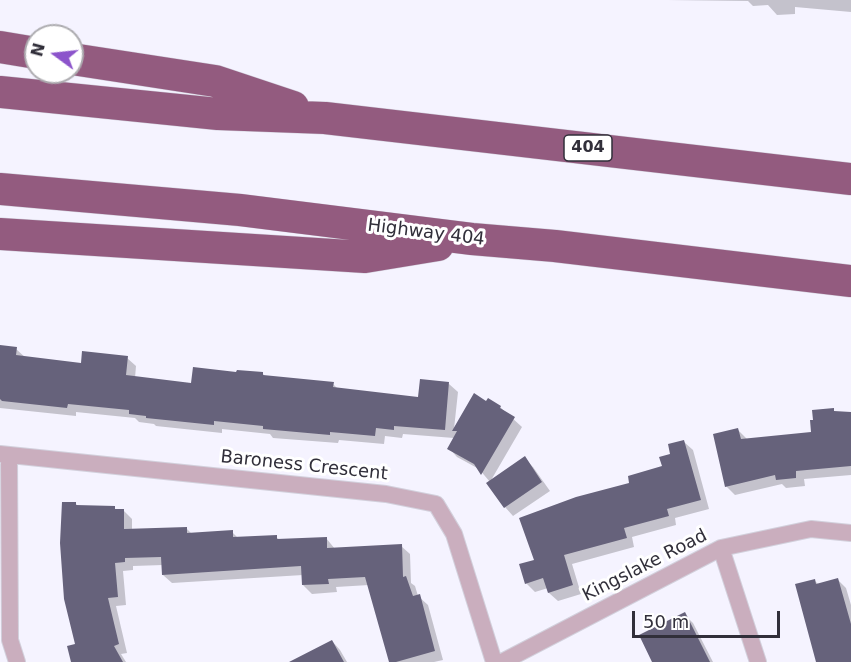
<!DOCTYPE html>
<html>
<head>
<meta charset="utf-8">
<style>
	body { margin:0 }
	#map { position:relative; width:851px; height:662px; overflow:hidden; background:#f5f3ff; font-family:"DejaVu Sans",sans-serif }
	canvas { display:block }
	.north { position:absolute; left:24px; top:24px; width:60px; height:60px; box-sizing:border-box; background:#fff; border:2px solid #adacb0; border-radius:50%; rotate:285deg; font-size:16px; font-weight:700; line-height:24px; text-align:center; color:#312f3a }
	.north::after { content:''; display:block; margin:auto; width:21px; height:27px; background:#8c54cb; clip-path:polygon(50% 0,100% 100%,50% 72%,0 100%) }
	.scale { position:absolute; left:632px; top:611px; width:148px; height:27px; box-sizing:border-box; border:3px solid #312f3a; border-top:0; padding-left:8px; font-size:18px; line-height:21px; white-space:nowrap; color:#312f3a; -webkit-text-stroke:4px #fff; paint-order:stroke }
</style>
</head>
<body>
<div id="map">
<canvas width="851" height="662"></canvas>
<div class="north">N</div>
<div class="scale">50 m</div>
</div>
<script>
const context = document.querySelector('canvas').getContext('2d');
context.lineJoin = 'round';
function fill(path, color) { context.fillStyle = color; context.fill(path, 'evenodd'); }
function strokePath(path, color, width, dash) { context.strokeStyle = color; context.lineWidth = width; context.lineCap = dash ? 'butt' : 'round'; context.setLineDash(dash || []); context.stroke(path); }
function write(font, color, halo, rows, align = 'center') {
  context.font = font + ' "DejaVu Sans",sans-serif'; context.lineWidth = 6; context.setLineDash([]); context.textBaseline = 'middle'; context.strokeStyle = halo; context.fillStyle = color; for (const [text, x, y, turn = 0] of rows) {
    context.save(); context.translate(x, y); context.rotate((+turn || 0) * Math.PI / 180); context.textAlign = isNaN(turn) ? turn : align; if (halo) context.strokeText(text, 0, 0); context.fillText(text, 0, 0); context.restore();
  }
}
fill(new Path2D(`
	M667 0H851V12L795 7V14L777 15 768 5 753 6 748 1Z
	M0 347 16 349 26 358 83 364 127 358 136 366 135 378 192 384 238 374H263L265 376 333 384 339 390 419 398 449 384 458 392 454 429 487 403 500 407 522 427 490 482 524 458 533 467 550 491 513 516 505 507 490 482 479 469 457 457 449 448 454 438 403 434 402 438 385 436 384 444 339 440 338 443 273 438 270 434 222 429V433L156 426 154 424 139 422 135 418 76 412V416L0 408Z
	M833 410 851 426V475L804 479 805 486 786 488 782 484 735 495 726 486 738 430 747 439 812 434Z
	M684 442 693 450 709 509 675 518 676 525 632 537 634 547 572 564 581 594 558 601 549 593 548 588 535 592 526 583 536 561 631 484 664 467Z
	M76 504 78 506 114 508 117 510 124 511 132 519V530L186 528 193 535 232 532 239 539 276 537 280 540 326 538 335 549 401 546 410 554 411 583 415 586 418 596 428 605 443 660 434 662H391L369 585 336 587 337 592 312 594 303 585V575L172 583 163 575V565L133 566V570L123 571 126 605 116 606 127 653 121 654 126 662H73L77 645Z
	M837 579 846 588 851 605V662H817L814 580 819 585Z
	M684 614 693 623 713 662H653Z
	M332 641 340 650 347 662H293Z`), '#0003');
fill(new Path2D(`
	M0 345 17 347 16 355 81 363 82 351 128 356 126 375 191 383 193 367 236 372 237 370 263 372V375L334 382 333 387 418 397 420 379 449 382 445 430 394 426V430L376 428 375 436 330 432V435L263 429V426L214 421V425L146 418V416L129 414V410L68 404 67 408 2 401 0 399Z
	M474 393 486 401 488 398 501 406 500 408 515 417 481 475 474 464 447 449 457 431H452Z
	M834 408V411L851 412V466L796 471V478L776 480 775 475 725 487 713 434 738 428 741 439 811 432 810 420H813L812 410Z
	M684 440 701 500 667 509 669 516 624 528 627 538 564 555 573 585 548 593 543 578 525 584 519 564 534 560 519 518 576 497 629 483 628 476 662 466 659 457 670 454 668 444Z
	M525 456 542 482 504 508 486 483Z
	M62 502H76V505L115 506V509H124V529L187 527V533L233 530V537L277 535V539L327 537V548L402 544 403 577 406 576 413 596 420 594 435 651 396 662H389L365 577 328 579 329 584 302 585 301 566 162 575 161 557 125 558V562L115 563 118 597 108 598 119 644 114 646 123 662H71L67 646 75 644 64 599 60 543Z
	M838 578 851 624V662H816L795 584 815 579 816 584Z
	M685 612 710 662H652L639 635Z
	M332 640 344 662H289Z`), '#66627b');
const minor = new Path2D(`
	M0 454 386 494 436 504 454 534 494 662
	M9 455 10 640 17 662
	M721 548 758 662
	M502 662 721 548 811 529 851 533`);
const motorway = new Path2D(`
	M0 47 36 53
	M72 59 215 81 293 107
	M0 92 218 114 325 118 851 179
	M0 189 240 210 472 239 555 246 851 281
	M0 234 365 257 438 245`);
strokePath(minor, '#d2d0dc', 18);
strokePath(motorway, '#d2d0dc', 33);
strokePath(minor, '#caaebe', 16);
strokePath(motorway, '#935b7f', 32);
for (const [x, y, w] of [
	[588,148,48]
]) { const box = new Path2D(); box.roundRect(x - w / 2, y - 13, w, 26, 4.5); context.fillStyle = '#fff'; context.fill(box); strokePath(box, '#312f3a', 1.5); }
write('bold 16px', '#312f3a', null, [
	["404",588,148]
]);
write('18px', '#312f3a', '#fff', [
	["Highway 404",426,233,7],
	["Baroness Crescent",304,466,6],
	["Kingslake Road",645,566,-27]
]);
</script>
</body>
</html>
